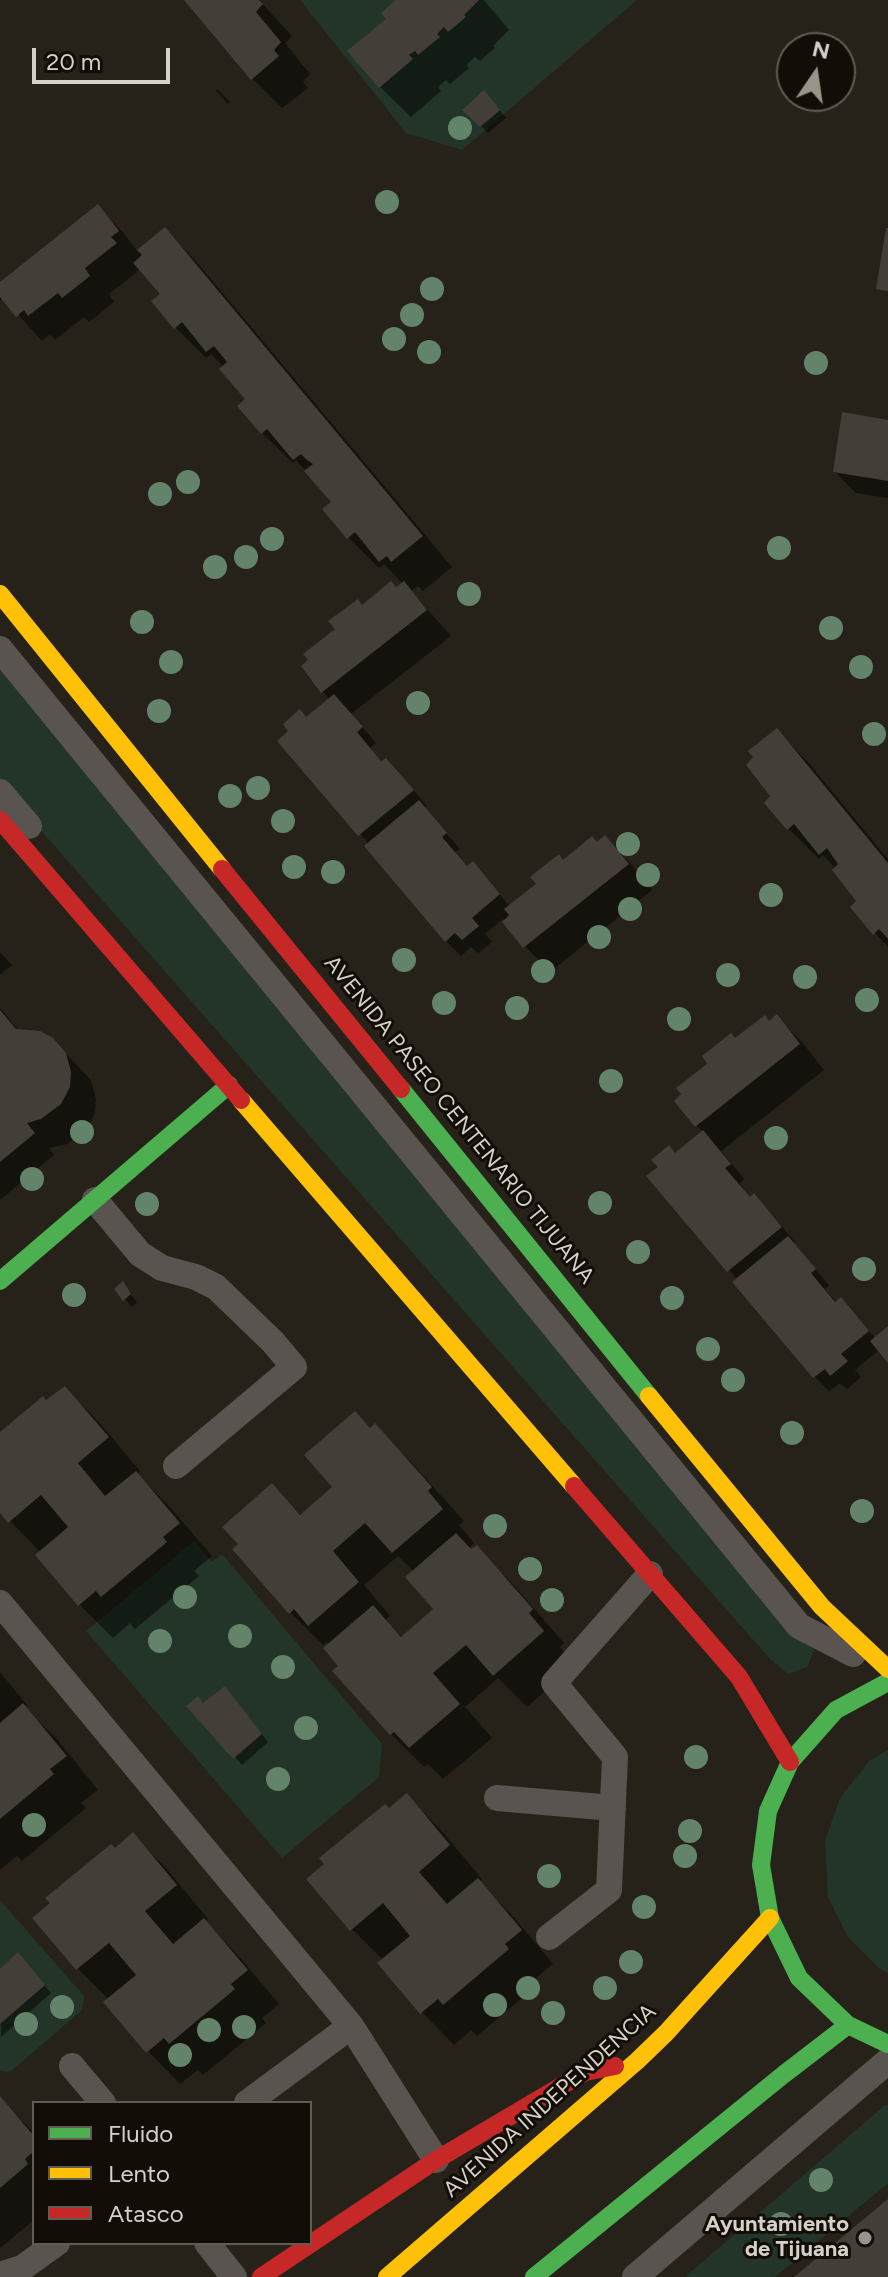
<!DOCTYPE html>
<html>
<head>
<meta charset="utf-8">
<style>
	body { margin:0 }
	#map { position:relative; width:888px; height:2277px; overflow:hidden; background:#262219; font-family:Figtree,sans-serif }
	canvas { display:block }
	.legend { position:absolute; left:32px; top:2101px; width:280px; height:144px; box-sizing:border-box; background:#120e07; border:2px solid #605c53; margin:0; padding:10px 14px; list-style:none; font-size:24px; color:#d5d1c6 }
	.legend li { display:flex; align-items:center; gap:16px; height:40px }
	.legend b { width:40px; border:2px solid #605c53 }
	.north { position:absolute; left:776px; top:32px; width:80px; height:80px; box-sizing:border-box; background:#120e07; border:2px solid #605c53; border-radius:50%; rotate:13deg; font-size:22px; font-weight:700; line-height:32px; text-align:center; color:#d5d1c6 }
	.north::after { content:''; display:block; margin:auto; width:28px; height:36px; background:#989489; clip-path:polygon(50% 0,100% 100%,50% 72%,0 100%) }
	.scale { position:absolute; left:32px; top:48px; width:138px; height:36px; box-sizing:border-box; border:4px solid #d5d1c6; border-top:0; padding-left:10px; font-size:24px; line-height:28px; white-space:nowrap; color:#d5d1c6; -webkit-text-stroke:6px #120e07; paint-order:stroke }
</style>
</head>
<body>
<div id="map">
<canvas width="888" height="2277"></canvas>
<ul class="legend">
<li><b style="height:10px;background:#4caf50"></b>Fluido</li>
<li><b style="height:10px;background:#ffc107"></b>Lento</li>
<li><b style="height:10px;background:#c62828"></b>Atasco</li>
</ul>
<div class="north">N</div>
<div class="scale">20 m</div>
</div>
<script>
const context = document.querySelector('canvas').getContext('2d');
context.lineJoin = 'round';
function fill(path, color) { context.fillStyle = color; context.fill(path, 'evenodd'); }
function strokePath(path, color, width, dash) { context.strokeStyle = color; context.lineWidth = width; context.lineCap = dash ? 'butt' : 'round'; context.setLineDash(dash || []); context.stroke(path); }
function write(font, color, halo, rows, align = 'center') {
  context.font = font + ' Figtree,sans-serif'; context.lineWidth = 6; context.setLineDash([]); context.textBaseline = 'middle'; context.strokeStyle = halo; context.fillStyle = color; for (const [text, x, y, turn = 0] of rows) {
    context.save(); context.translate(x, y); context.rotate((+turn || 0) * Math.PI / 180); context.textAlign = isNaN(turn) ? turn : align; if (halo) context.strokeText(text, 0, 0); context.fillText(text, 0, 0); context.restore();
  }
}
fill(new Path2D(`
	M300 0H637L462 150 406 133Z
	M0 653 815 1648 807 1667 788 1674 770 1659 0 784Z
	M194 1541 212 1562 222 1554 382 1744 379 1777 282 1858 86 1631Z
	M888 1750V1973L880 1969 848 1937 828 1897 825 1841 840 1798 870 1760Z
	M0 1900 84 1996 82 2010 10 2072 0 2071Z
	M885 2105H888V2183L775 2277H685Z`), '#223528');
fill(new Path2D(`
	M186 0H259L292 36 285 43 310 74 303 82 308 88 282 108 252 78Z
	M399 0H484L509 30 493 46 495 48 480 61 475 57 466 65 469 68 450 84 446 80 438 87 441 91 411 117 380 87 389 20Z
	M217 89 230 102 228 104 215 90Z
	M491 100 506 118 488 133 465 110Z
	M97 207 123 232 138 252 164 229 195 260 452 567 423 591 418 586 411 591 451 636 351 714 376 743 370 748 383 763 400 775 427 806 424 808 460 849 455 853 468 868 487 879 510 907 564 862 598 844 605 838 630 863 652 890 550 972 525 946 503 919 485 934 492 942 478 953 471 947 461 956 446 941 369 844 280 741 330 700 303 667 362 607 403 584 384 564 379 568 349 538 325 509 333 502 296 460 293 463 262 433 248 399 224 367 211 354 206 358 176 328 154 301 162 294 141 269 109 294 114 302 89 322 84 317 55 340 50 334 42 341 3 298 0 300V284Z
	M888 422V498L856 493 835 472Z
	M777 731 807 761 888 859V947L852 907 859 901 836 869 823 855 819 859 788 828 772 796Z
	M0 952 12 965 0 975Z
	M0 1008 20 1032 52 1039 91 1080 96 1099 95 1113 86 1130 67 1144 49 1148 54 1155 0 1200Z
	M777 1017 802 1042 824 1070 721 1151 744 1179 739 1184 751 1199 754 1196 769 1211 795 1242 793 1244 829 1285 825 1289 837 1303 841 1300 876 1339 888 1329V1360L879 1350 855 1370 861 1377 847 1389 840 1383 829 1391 815 1377 738 1280 649 1177 703 1132 696 1125 735 1040 769 1023Z
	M122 1284 137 1302 132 1307 116 1289Z
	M65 1388 98 1421 140 1471 137 1474 169 1506 212 1556 194 1571 199 1576 135 1629 130 1623 113 1638 80 1605 38 1555 41 1553 0 1510V1434Z
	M375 1426 408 1459 464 1521 459 1525 474 1543 469 1548 472 1551 477 1548 510 1581 564 1643 560 1647 575 1665 527 1707 498 1678 465 1707 492 1738 443 1779 428 1764 424 1767 391 1734 341 1666 330 1645 327 1642 323 1645 290 1612 240 1544 272 1486 302 1516 335 1488ZM398 1556 414 1572 436 1609 403 1638 385 1620 390 1616 364 1585Z
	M0 1672 27 1705 24 1707 56 1738 98 1790 81 1803 86 1808 22 1861 17 1856 0 1870Z
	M232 1696 268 1742 242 1765 189 1706 204 1705Z
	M407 1796 440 1829 482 1879 479 1882 511 1914 553 1964 536 1978 540 1983 477 2036 471 2030 454 2045 422 2012 383 1960 352 1929 389 1810Z
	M133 1835 166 1868 208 1919 205 1922 237 1954 279 2004 262 2018 266 2023 203 2075 198 2070 180 2084 148 2051 109 2000 78 1969 35 1918Z
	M25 1962 51 1993 1 2037 0 1971Z
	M0 2098 34 2133V2220L0 2248Z`), '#0007');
fill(new Path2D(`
	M184 0H259L263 4 256 12 281 42 274 50 279 56 251 80Z
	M396 0H479L464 15 466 17 448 32 444 27 437 34 440 37 418 55 415 51 409 55 413 59 379 88 347 51 386 19 381 13Z
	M484 90 500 110 480 127 462 110Z
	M98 204 119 231 111 237 117 243 85 268 90 276 62 298 58 293 28 316 24 310 16 317 0 297V282Z
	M165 227 423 536 391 562 387 556 379 562 355 532 347 539 322 509 331 502 304 471 313 464 306 459 301 454 293 460 267 429 261 434 237 406 245 399 219 369 227 362 214 346 206 352 182 322 174 329 151 301 160 294 133 263 142 255 137 250Z
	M886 228H888V291L876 289Z
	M842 412 888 420V481L833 472Z
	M391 581 396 587 404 581 427 610 321 693 301 666 308 660 303 654 335 629 328 621 358 599 362 605Z
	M334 694 363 727 357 732 381 761 386 758 414 790 358 836 277 741 288 731 283 724 300 709 306 717Z
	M777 728 888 863V939L879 929 873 935 850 907 856 901 832 870 838 864 827 848 819 855 794 824 787 830 764 803 770 796 746 765 753 757 748 751Z
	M419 800 447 833 442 837 467 866 473 861 500 894 472 918 479 926 462 940 455 933 445 942 364 846Z
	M605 835 629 864 523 948 502 922 509 915 504 909 536 884 530 877 559 854 563 860 592 836 597 842Z
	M0 1010 16 1029 40 1031 53 1038 66 1053 71 1072 70 1087 61 1104 41 1119 27 1123 35 1133 0 1162Z
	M777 1014 800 1044 695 1127 674 1101 681 1094 676 1088 707 1064 702 1056 731 1033 735 1038 765 1015 769 1021Z
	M703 1130 731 1164 725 1168 750 1197 754 1193 782 1227 727 1272 646 1176 658 1167 651 1160 669 1145 675 1153Z
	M788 1236 816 1269 811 1273 835 1302 841 1297 869 1331 841 1354 848 1361 830 1376 825 1369 813 1378 732 1282Z
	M123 1281 131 1294 123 1301 114 1289Z
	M888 1326V1363L870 1341Z
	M65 1386 109 1437 78 1463 105 1496 136 1471 180 1523 163 1537 167 1542 101 1597 96 1591 78 1606 35 1555 68 1527 41 1495 8 1523 0 1513V1432L43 1396 46 1400Z
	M355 1411 370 1428 375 1423 432 1487 428 1491 443 1509 392 1553 365 1523 333 1551 359 1582 308 1626 294 1609 289 1614 232 1549 238 1544 222 1527 272 1483 300 1515 332 1487 304 1455Z
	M456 1533 471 1549 477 1545 533 1609 529 1613 544 1631 493 1676 466 1645 433 1673 460 1704 409 1748 394 1732 390 1735 332 1671 338 1666 323 1648 373 1605 401 1637 433 1609 405 1577Z
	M225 1686 262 1734 233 1759 186 1706 198 1696 203 1703Z
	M23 1703 67 1756 50 1769 54 1774 0 1819V1723Z
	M407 1793 450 1845 419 1872 447 1904 478 1878 522 1930 505 1944 509 1949 443 2005 438 1999 420 2014 377 1963 410 1936 383 1903 350 1931 306 1879 324 1864 319 1858 385 1804 389 1808Z
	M133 1832 177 1885 145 1911 173 1944 204 1918 248 1970 231 1984 235 1989 169 2044 164 2038 146 2053 103 2002 136 1975 109 1943 76 1970 32 1918 50 1903 45 1898 111 1844 115 1848Z
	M18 1952 45 1985 0 2024V1969Z
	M0 2096 34 2136V2151L25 2159 28 2164 0 2188Z
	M888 2199V2277H794Z`), '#433f38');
strokePath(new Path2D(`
	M0 649 799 1626 853 1654
	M0 792 29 826
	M95 1200 140 1254 162 1268 196 1277 216 1287 273 1342 294 1367 176 1466
	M0 1603 351 2026 436 2160
	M497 1798 613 1808
	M549 1937 609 1890 615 1757 554 1683 650 1574
	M72 2066 103 2103
	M247 2103 351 2026
	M207 2243 234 2277
	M0 2275 22 2268 57 2243
	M635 2277 888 2061`), '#59544f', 26);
strokePath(new Path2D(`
	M401 1089 649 1396
	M0 1281 229 1085
	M888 1682 836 1710 790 1762 768 1811 761 1865 770 1918 799 1978 848 2025 888 2044
	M534 2277 783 2075 848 2025`), '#4caf50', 18);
strokePath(new Path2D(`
	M0 594 222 869
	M241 1100 574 1486
	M649 1396 822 1607 888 1669
	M387 2277 637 2061 666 2033 770 1918`), '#ffc107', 18);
strokePath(new Path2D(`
	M0 820 241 1100
	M222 869 401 1089
	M574 1486 739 1677 790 1762
	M261 2277 436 2160 585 2072 615 2066`), '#c62828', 18);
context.fillStyle = '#63836a';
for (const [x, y] of [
	[460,128],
	[387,202],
	[432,289],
	[412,315],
	[394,339],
	[429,352],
	[816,363],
	[188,482],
	[160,494],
	[272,539],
	[779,548],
	[246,557],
	[215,567],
	[469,594],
	[142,622],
	[831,628],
	[171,662],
	[861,667],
	[418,703],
	[159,711],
	[874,734],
	[258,788],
	[230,796],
	[283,821],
	[628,844],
	[294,867],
	[333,872],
	[648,875],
	[771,895],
	[630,909],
	[599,937],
	[404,960],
	[543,971],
	[728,975],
	[805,977],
	[867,1000],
	[444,1003],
	[517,1008],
	[679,1019],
	[611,1081],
	[82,1132],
	[776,1138],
	[32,1179],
	[600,1203],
	[147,1204],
	[638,1252],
	[864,1269],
	[74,1295],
	[672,1298],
	[708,1349],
	[733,1380],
	[792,1433],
	[862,1511],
	[495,1526],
	[530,1569],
	[185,1597],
	[552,1600],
	[240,1636],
	[160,1641],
	[283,1667],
	[306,1728],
	[696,1757],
	[278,1779],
	[34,1825],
	[690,1831],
	[685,1856],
	[549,1876],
	[644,1907],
	[631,1962],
	[528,1988],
	[605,1988],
	[495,2005],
	[62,2007],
	[553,2013],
	[26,2024],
	[244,2027],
	[209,2030],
	[180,2055],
	[821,2180],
	[781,2224]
]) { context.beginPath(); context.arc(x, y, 12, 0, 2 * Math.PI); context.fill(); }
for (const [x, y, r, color] of [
	[865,2238,8,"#989489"]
]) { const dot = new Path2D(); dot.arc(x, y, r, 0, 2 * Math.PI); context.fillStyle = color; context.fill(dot); strokePath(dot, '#120e07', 3); }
write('22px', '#d5d1c6', '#120e07', [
	["AVENIDA PASEO CENTENARIO TIJUANA",459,1120,51],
	["AVENIDA INDEPENDENCIA",550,2101,-42]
]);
write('bold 22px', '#d5d1c6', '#120e07', [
	["Ayuntamiento",849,2225],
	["de Tijuana",849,2250]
], 'right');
</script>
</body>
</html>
